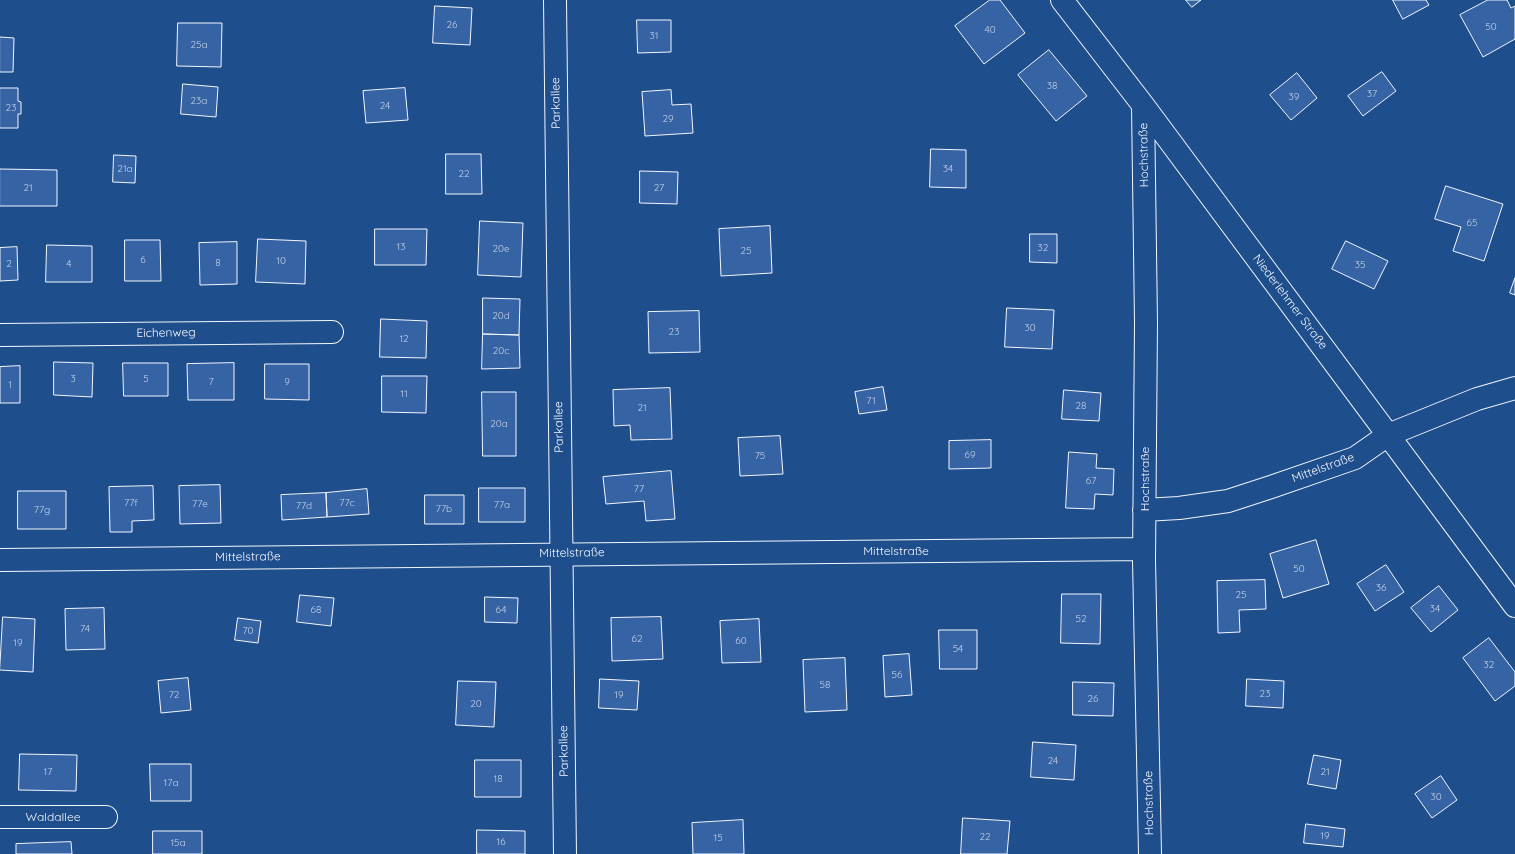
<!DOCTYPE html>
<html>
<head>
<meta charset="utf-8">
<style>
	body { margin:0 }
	canvas { display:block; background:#1f4e8c }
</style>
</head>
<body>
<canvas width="1515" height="854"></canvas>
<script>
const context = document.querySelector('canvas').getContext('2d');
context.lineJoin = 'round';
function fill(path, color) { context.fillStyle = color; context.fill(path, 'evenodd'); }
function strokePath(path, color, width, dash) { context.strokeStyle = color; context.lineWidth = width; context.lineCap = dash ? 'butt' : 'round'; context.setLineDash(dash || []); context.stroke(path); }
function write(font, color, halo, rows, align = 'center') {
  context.font = font + ' Quicksand,sans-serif'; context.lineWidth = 3; context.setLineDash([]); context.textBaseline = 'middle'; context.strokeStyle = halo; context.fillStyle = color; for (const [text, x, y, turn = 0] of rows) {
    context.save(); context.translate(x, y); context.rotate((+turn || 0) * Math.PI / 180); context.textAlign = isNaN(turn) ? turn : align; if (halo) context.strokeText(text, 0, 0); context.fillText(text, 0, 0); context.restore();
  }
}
const building = new Path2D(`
	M990 0H1000L1025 33 984 64 955 26Z
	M1186 0H1201L1192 7Z
	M1393 0H1426L1429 5 1403 19Z
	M1488 0H1507L1511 8 1515 6V39L1483 57 1460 15Z
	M435 6 472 8 470 45 433 43Z
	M637 20H671V52L638 53Z
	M178 23H222L221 67 177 66Z
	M0 37 14 38 13 72H0Z
	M1049 50 1087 96 1056 121 1018 75Z
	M1382 72 1396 91 1363 116 1348 96Z
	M1297 73 1317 98 1291 120 1270 95Z
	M183 84 218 87 216 117 181 114Z
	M0 88H18V101L21 102V114H18V128H0Z
	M405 88 408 120 366 123 363 91Z
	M671 90 672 105 691 104 693 133 645 136 642 92Z
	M931 149 966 150V188L930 187Z
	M446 154H481L482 194H446Z
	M114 155 136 156 135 183 113 182Z
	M0 169 57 170V206H0Z
	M640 171 678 172 677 204 640 203Z
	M1446 186 1503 204 1484 261 1453 251 1461 227 1435 219Z
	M480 221 523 223 521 277 478 275Z
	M770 226 772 273 721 276 719 229Z
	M375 229H427L426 265H375Z
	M1030 234H1057V263L1030 262Z
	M258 239 306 241 305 284 256 282Z
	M125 240H160L161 281H125Z
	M1346 241 1388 261 1374 289 1332 269Z
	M237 242V284L200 285 199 243Z
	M47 245 92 246V282H46Z
	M17 247 18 280 0 281V248Z
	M1515 278V295L1510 293Z
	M483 298 520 299 519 335 483 334Z
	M1007 308 1054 310 1052 349 1005 347Z
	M699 311 700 352 649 353 648 312Z
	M381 319 427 321 426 358 380 357Z
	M483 334 519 335 520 368 482 369Z
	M54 362 93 363 92 397 54 395Z
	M123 363H168V396H124Z
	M234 363V400H188L187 364Z
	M265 364H309V400L265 399Z
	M20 366V403H0V367Z
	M382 376H427L426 413 382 412Z
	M883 387 887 410 859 414 855 392Z
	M670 388 672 439 631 440 630 425 614 426 613 390Z
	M1064 390 1101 393 1099 421 1062 419Z
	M482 392H516V456H483Z
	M780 436 783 474 740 476 738 438Z
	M991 440V468L949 469V441Z
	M1069 452 1097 454 1096 468 1114 469 1113 495 1095 494 1094 509 1066 508Z
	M671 471 675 519 646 521 644 501 606 504 603 477Z
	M220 485 221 523 180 524 179 486Z
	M153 486 154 520 132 521V532H110L109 487Z
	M479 488H525V522H479Z
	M367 489 369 514 327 517 326 493Z
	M18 491H66V529H18Z
	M326 493 327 517 282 520 281 495Z
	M425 495H464V524H425Z
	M1316 540 1329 584 1283 598 1270 554Z
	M1386 565 1404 592 1375 611 1357 584Z
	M1265 580 1266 609 1239 610 1240 632 1218 633 1217 581Z
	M1439 586 1458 610 1431 632 1411 608Z
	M1062 594H1101L1100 644 1061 643Z
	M300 595 334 598 331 626 297 622Z
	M485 597 518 598 517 623 485 622Z
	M104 608 105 649 66 650 65 609Z
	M3 617 35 619 33 672 0 670Z
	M661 617 663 659 612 661 611 618Z
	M238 618 261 621 258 643 235 640Z
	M759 619 761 662 722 663 720 621Z
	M939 630H977V669H940Z
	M1489 638 1515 672V686L1495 701 1463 658Z
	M909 654 912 695 885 697 883 656Z
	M845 658 847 710 805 712 803 660Z
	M188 678 191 710 161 713 158 681Z
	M600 679 639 681 637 710 599 708Z
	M1247 679 1284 681 1283 708 1246 706Z
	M458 681 496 682 494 727 456 725Z
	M1073 682 1114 683 1113 716 1073 715Z
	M1033 742 1076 745 1074 780 1031 777Z
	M20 754 77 755 76 791 19 790Z
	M1314 755 1341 760 1336 789 1308 784Z
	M475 760H521V797H475Z
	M150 764H191V801H151Z
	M1441 776 1457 800 1432 818 1415 794Z
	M963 818 1010 821 1007 854H961Z
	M743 820 744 854H693L692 823Z
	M1306 824 1345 829 1343 847 1304 843Z
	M477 830 525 831V854H477Z
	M153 831H202V854H153Z
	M71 842 72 854H16V844Z`);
fill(building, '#3563a3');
strokePath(building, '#f2f6ff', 1);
const minor = new Path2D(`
	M555 0 565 854
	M1062 0 1143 105 1515 606
	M1143 105 1146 323 1144 560 1150 854
	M0 335 332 332
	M1144 510 1179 508 1228 501 1271 487 1355 458 1388 435 1477 399 1515 388
	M0 560 1144 549
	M0 817H106`);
strokePath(minor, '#f2f6ff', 24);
strokePath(minor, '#1f4e8c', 22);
write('10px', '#c3d1e8', null, [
	["26",452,25],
	["50",1491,27],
	["40",990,30],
	["31",654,36],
	["25a",199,45],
	["38",1052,86],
	["37",1372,94],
	["39",1294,97],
	["23a",199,101],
	["24",385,106],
	["23",11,108],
	["29",668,119],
	["21a",125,169],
	["34",948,169],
	["22",464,174],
	["21",28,188],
	["27",659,188],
	["65",1472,223],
	["13",401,247],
	["32",1043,248],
	["20e",501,249],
	["25",746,251],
	["6",143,260],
	["10",281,261],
	["8",218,263],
	["2",9,264],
	["4",69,264],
	["35",1360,265],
	["20d",501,316],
	["30",1030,328],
	["23",674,332],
	["12",404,339],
	["20c",501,351],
	["3",73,379],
	["5",146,379],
	["7",211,382],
	["9",287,382],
	["1",10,385],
	["11",404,394],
	["71",871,401],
	["28",1081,406],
	["21",642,408],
	["20a",499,424],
	["69",970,455],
	["75",760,456],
	["67",1091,481],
	["77",639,489],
	["77f",131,503],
	["77c",347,503],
	["77e",200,504],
	["77a",502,505],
	["77d",304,506],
	["77b",444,509],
	["77g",42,510],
	["50",1299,569],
	["36",1381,588],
	["25",1241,595],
	["34",1435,609],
	["68",316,610],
	["64",501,610],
	["52",1081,619],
	["74",85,629],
	["70",248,631],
	["62",637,639],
	["60",741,641],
	["19",18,643],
	["54",958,649],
	["32",1489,665],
	["56",897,675],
	["58",825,685],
	["23",1265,694],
	["72",174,695],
	["19",619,695],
	["26",1093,699],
	["20",476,704],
	["24",1053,761],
	["17",48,772],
	["21",1325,772],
	["18",498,779],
	["17a",171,783],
	["30",1436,797],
	["19",1325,836],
	["22",985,837],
	["15",718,838],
	["16",501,842],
	["15a",178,843]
]);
write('12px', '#f2f6ff', '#1f4e8c', [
	["Parkallee",556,103,-91],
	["Hochstraße",1144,155,-91],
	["Niederlehmer Straße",1290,302,53],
	["Eichenweg",166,333,-1],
	["Parkallee",559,427,-91],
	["Mittelstraße",1323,468,-20],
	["Hochstraße",1145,479,-90],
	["Mittelstraße",896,551],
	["Mittelstraße",572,553,-1],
	["Mittelstraße",248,557,-1],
	["Parkallee",564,751,-91],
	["Hochstraße",1149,803,-91],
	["Waldallee",53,817]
]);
</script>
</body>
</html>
